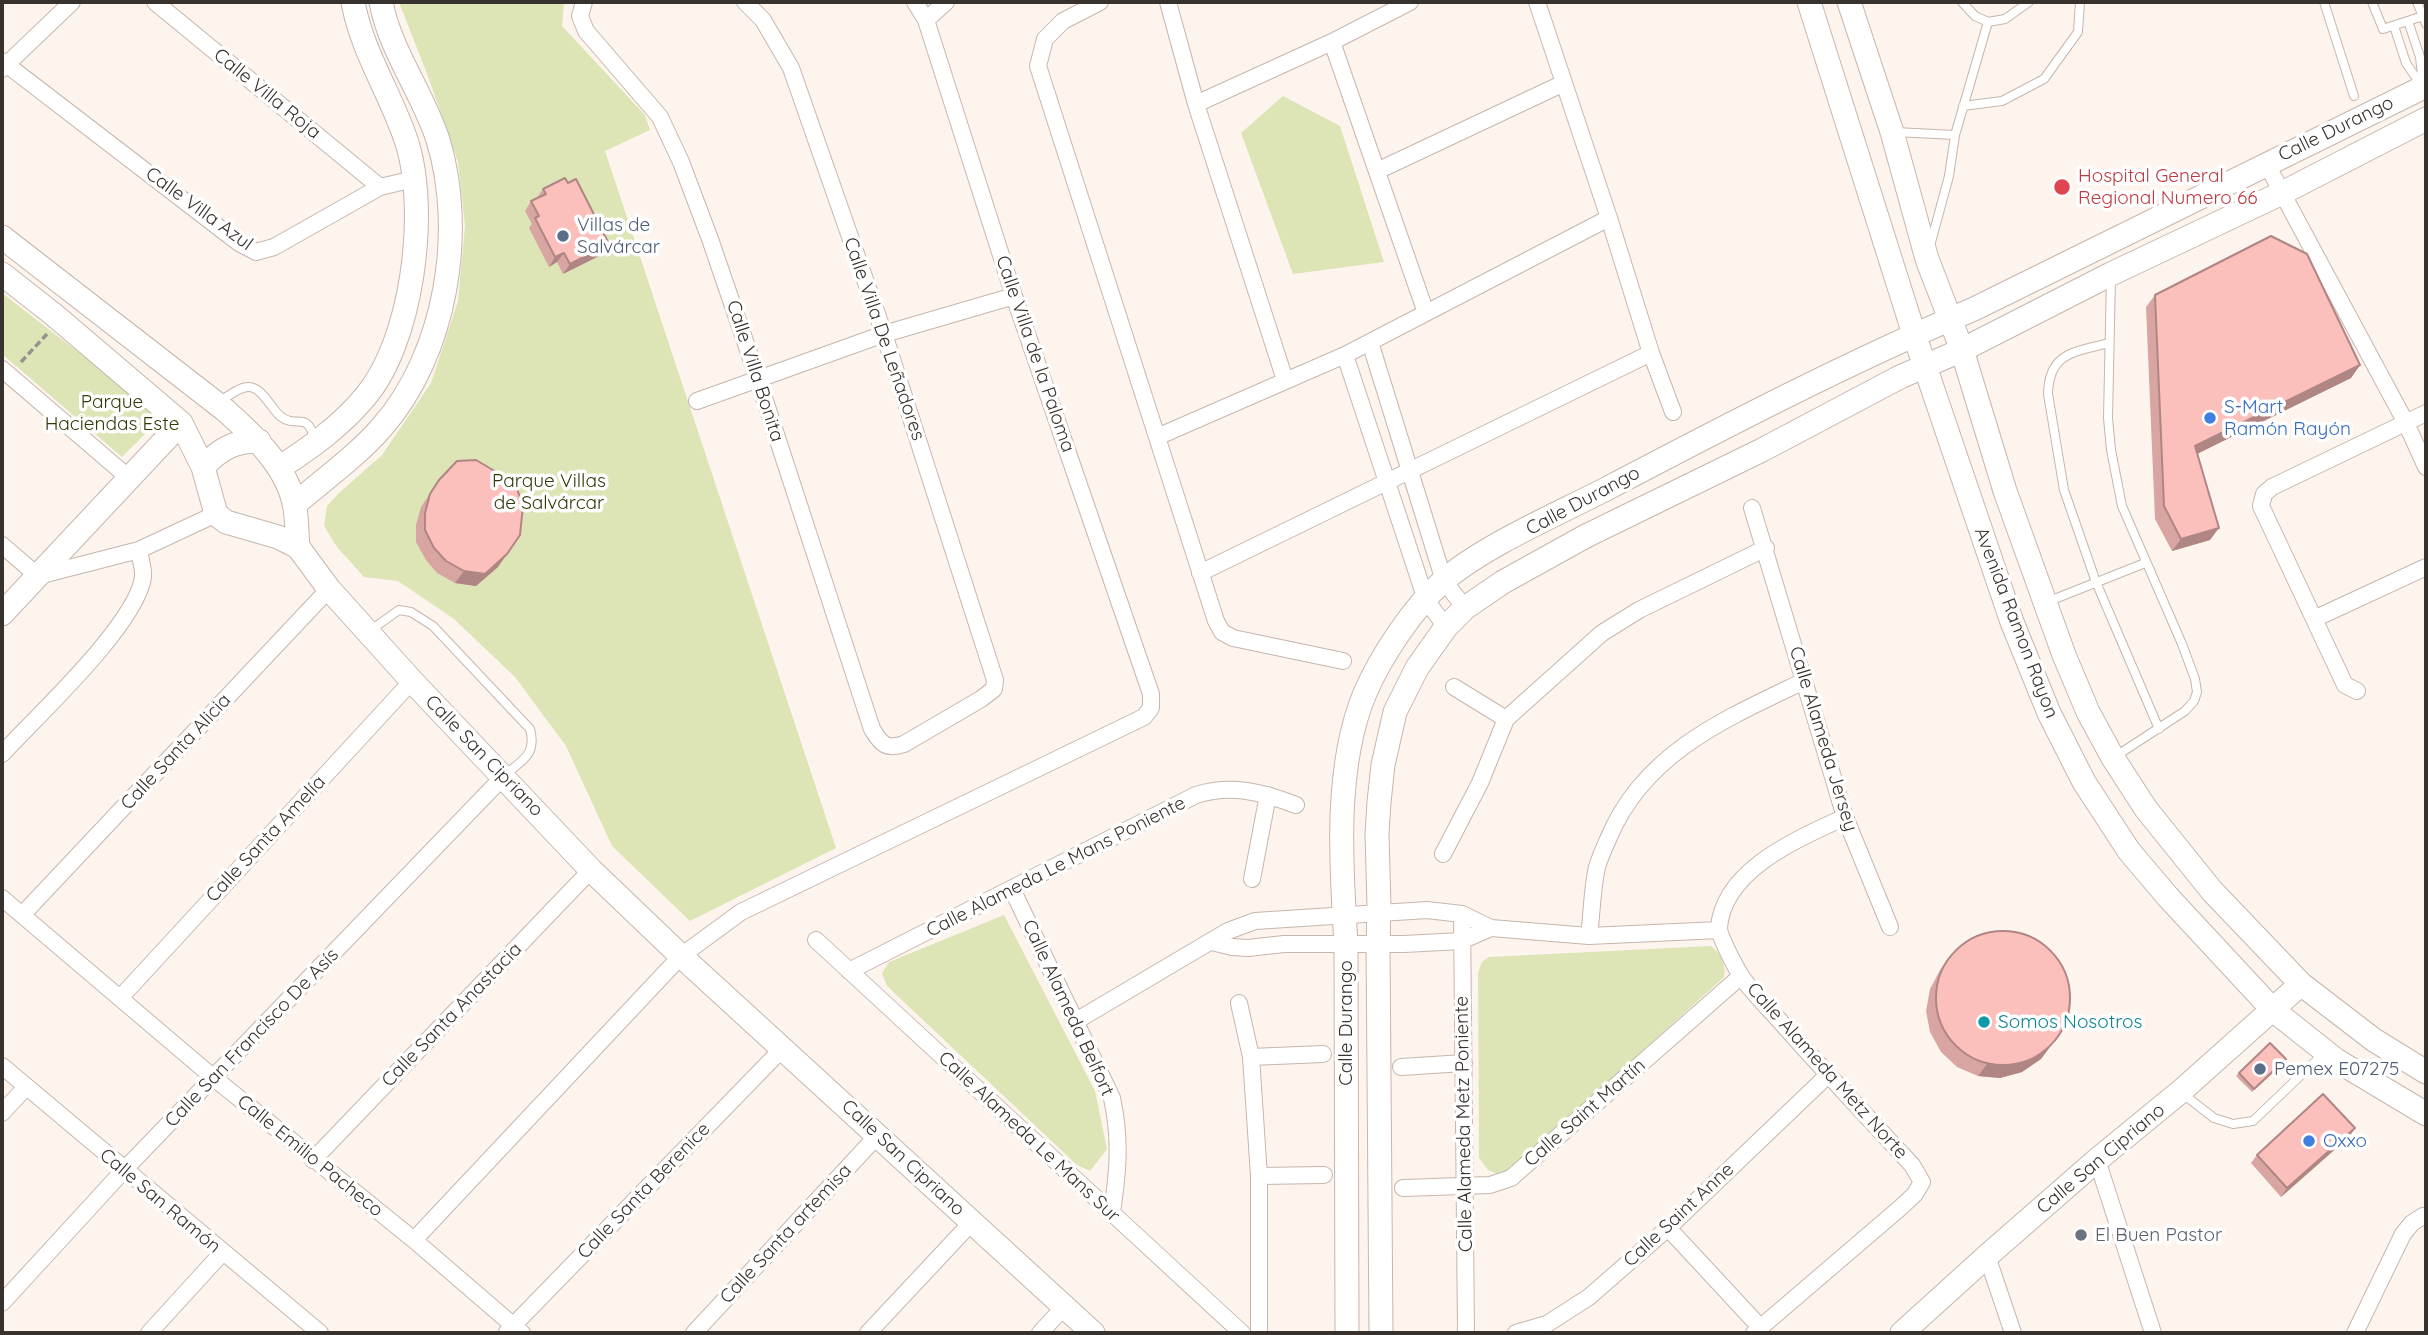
<!DOCTYPE html>
<html>
<head>
<meta charset="utf-8">
<style>
	body { margin:0 }
	#map { position:relative; width:2428px; height:1335px; overflow:hidden; background:#fef4ee; font-family:Quicksand,sans-serif }
	canvas { display:block }
	.frame { position:absolute; inset:0; border:4px solid #38322e; pointer-events:none }
</style>
</head>
<body>
<div id="map">
<canvas width="2428" height="1335"></canvas>
<div class="frame"></div>
</div>
<script>
const context = document.querySelector('canvas').getContext('2d');
context.lineJoin = 'round';
function fill(path, color) { context.fillStyle = color; context.fill(path, 'evenodd'); }
function strokePath(path, color, width, dash) { context.strokeStyle = color; context.lineWidth = width; context.lineCap = dash ? 'butt' : 'round'; context.setLineDash(dash || []); context.stroke(path); }
function write(font, color, halo, rows, align = 'center') {
  context.font = font + ' Quicksand,sans-serif'; context.lineWidth = 7; context.setLineDash([]); context.textBaseline = 'middle'; context.strokeStyle = halo; context.fillStyle = color; for (const [text, x, y, turn = 0] of rows) {
    context.save(); context.translate(x, y); context.rotate((+turn || 0) * Math.PI / 180); context.textAlign = isNaN(turn) ? turn : align; if (halo) context.strokeText(text, 0, 0); context.fillText(text, 0, 0); context.restore();
  }
}
fill(new Path2D(`
	M399 2H564L562 26 645 115 650 130 605 151 836 848 690 921 612 846 566 746 515 677 454 619 398 581 364 577 337 547 324 526 327 506 339 493 382 455 431 383 458 301 465 226 458 162 429 79Z
	M1283 96 1340 126 1384 262 1293 274 1241 133Z
	M2 293 162 417 122 457 2 354Z
	M1004 915 1095 1091 1107 1149 1090 1171 1077 1165 887 986 882 973 889 962Z
	M1711 946C1722 955 1726 964 1724 977L1503 1177 1488 1170 1479 1158 1478 973 1482 962 1489 957Z`), '#dde4b5');
const lane = new Path2D(`
	M2324 2 2354 96
	M2372 2 2383 29 2423 16
	M2417 2 2426 24
	M2408 21 2420 57 2423 84
	M1988 22 2005 19 2029 2
	M2394 26 2406 63 2421 85
	M1963 106 2002 101 2044 79 2078 32 2080 2
	M1895 132 1955 135
	M1930 246 1949 176 1955 135 1988 22 1975 16 1962 2
	M2111 277 2108 418 2111 450 2122 506 2182 644 2195 679 2197 692 2194 701 2185 711 2116 756
	M2109 343C2075 352 2049 352 2048 394L2064 490 2096 582 2159 729
	M219 402C227 397 239 387 248 387 261 386 271 408 280 416 298 430 306 409 315 440
	M2047 602 2145 563
	M368 632 399 610 411 612 433 626 530 729C537 755 522 760 504 776
	M2183 1094 2214 1118 2233 1124 2253 1121 2323 1054`);
const street = new Path2D(`
	M155 2 380 187
	M584 2 580 16 586 31 660 117 681 162 710 239 758 379 872 729C881 744 886 750 904 744L981 699 994 689 995 680 884 334 791 68 763 20 745 2
	M1100 2 1063 21 1045 39 1038 66 1216 621 1222 632 1233 638 1343 661
	M1168 2 1196 104 1285 380
	M1537 2 1609 218 1651 353 1673 412
	M926 20 946 2
	M1332 42 1426 313
	M2 61 239 243 256 252 274 247 380 187 414 179
	M2 69 72 2
	M1196 104 1332 42 1410 2
	M2266 163 2406 423 2426 467
	M1377 171 1564 83
	M1370 342 1444 581 1465 608
	M1345 355 1426 600 1446 627
	M2 369 129 478
	M697 401 884 334 1014 296
	M1157 437 1345 355 1609 218
	M1752 508 1845 817 1890 927
	M2 545 38 576 139 550 216 514
	M1200 573 1651 353
	M2314 619 2426 567
	M1454 687 1506 719
	M2357 691 2345 685 2261 506 2264 494 2272 487 2426 413
	M2 754C36 717 137 624 143 577 144 569 140 559 139 550
	M1443 854 1480 783 1506 719 1602 633 1639 610 1766 548
	M1252 879 1268 795
	M1012 889 1112 1098C1121 1140 1118 1171 1112 1212
	M2 898 214 1078 414 1240 522 1333
	M1462 914 1466 1333
	M22 915 329 589
	M1589 936C1592 913 1592 889 1597 867 1600 857 1605 846 1609 837 1645 752 1727 718 1804 681
	M816 940 1242 1333
	M1212 942 1232 947 1248 948 1284 944H1404L1461 941 1491 928
	M849 971 1196 795C1231 784 1262 792 1296 805
	M120 998 412 681
	M1239 1003 1251 1057 1259 1176V1333
	M1076 1021 1228 931 1255 921 1427 910 1462 914 1491 928 1589 936 1719 930
	M1251 1057 1323 1054
	M2 1066 320 1333
	M1401 1067 1464 1063
	M2 1113 26 1087
	M313 1160 591 870
	M2097 1160 2153 1333
	M1259 1176 1324 1175
	M1403 1188 1490 1185 1511 1178 1741 976
	M1668 1228 1760 1327
	M414 1240 681 956 741 912 1144 717 1151 708V694L1014 296 926 20 915 2
	M1987 1256 2013 1333
	M2 1303 124 1170 504 776
	M507 1332 783 1048
	M149 1333 222 1253
	M694 1333 878 1135
	M868 1333 972 1222
	M1040 1333 1065 1306
	M1516 1333 1547 1324 1589 1297 1668 1228 1828 1075
	M1754 1333 1900 1208 1915 1194 1922 1182 1912 1165C1870 1120 1827 1074 1786 1028 1772 1011 1753 994 1741 976 1736 968 1719 936 1719 928 1723 869 1800 838 1845 817
	M2355 1333 2403 1234 2412 1223 2423 1216H2426`);
const secondary = new Path2D(`
	M1809 2 1914 334 2012 622 2049 713 2084 782 2129 851 2168 897 2273 1010 2336 1060 2426 1114
	M1849 2 1892 132 1927 259 1962 350 2005 491 2064 655 2088 712 2113 758 2146 809 2212 891 2301 984 2374 1040 2426 1072
	M2 237 225 410C254 436 288 467 295 508 297 521 297 534 298 547
	M2 274 53 314 181 423 203 467 216 514 226 522 278 537 298 547 329 589 412 681 591 870 681 956 1093 1333
	M203 467C220 449 234 441 259 441
	M279 468C310 448 341 426 365 397 412 342 428 215 408 146 393 97 362 53 353 2
	M294 505C323 480 357 456 382 427 446 354 466 232 438 140 423 93 390 51 381 2
	M2 614 181 423
	M1347 1333 1346 944C1341 866 1334 767 1365 693 1381 656 1413 608 1443 581 1485 545 1558 514 1608 488 1728 425 1849 362 1974 309L2426 86
	M1381 1333 1378 944 1379 906 1377 834 1379 802 1383 765 1395 712 1417 668 1446 627 1465 608 1503 582 1586 536 1762 450 1900 377 1962 350 2111 274 2284 192 2426 119
	M1902 1333 1987 1256 2097 1160 2180 1092 2301 984`);
strokePath(lane, '#c6b6ad', 10);
strokePath(street, '#c6b6ad', 18);
strokePath(secondary, '#c6b6ad', 25);
strokePath(new Path2D(`
	M21 362 47 334`), '#99918c', 3.5, [7, 3.5]);
strokePath(lane, '#fff', 8);
strokePath(street, '#fff', 16);
strokePath(secondary, '#fff', 23);
fill(new Path2D(`
	M543 189 603 254 563 274 557 262 549 267 529 228 532 224 525 211 531 201 536 199Z
	M2155 295 2360 365 2351 378 2197 453 2210 540 2172 551 2155 519 2146 307Z
	M439 480 498 567 476 586 455 583 437 573 426 560 416 542V525L421 507Z
	M1949 957 2054 1041 2041 1059 2022 1072 2000 1078 1978 1076 1957 1067 1941 1052 1930 1032 1926 1011 1930 989 1940 970Z
	M2284 1063 2252 1092 2236 1076 2239 1073Z
	M2349 1137 2281 1197 2251 1163 2257 1155Z`), '#d8a5a2');
fill(new Path2D(`
	M609 244 603 254 563 274 570 264Z
	M564 253 557 262 549 267 555 257Z
	M2360 365 2351 378 2187 459 2195 446Z
	M2219 528 2210 540 2172 551 2181 539Z
	M507 554 498 567 476 586 455 583 464 571Z
	M2063 1029 2041 1059 2022 1072 2000 1078 1978 1076 1987 1064Z
	M2355 1128 2349 1137 2281 1197 2287 1188Z`), '#b08684');
const building = new Path2D(`
	M565 178 568 183 576 179 609 244 570 264 564 253 555 257 535 218 539 216 531 201 546 194 543 189Z
	M2271 236 2307 254 2360 365 2195 446 2219 528 2181 539 2164 506 2155 295Z
	M476 460 515 483 523 506 520 535 507 554 485 574 464 571 446 561 434 548 425 530V513L430 494 439 480 457 461Z
	M1936 998a67 67 0 1 1 134 0a67 67 0 1 1-134 0Z
	M2270 1043 2286 1059 2254 1089 2239 1073Z
	M2323 1094 2355 1128 2287 1188 2257 1155Z`);
fill(building, '#fbc0bc');
strokePath(building, '#b08684', 2);
for (const [x, y, r, color] of [
	[2062,187,9,"#e0444e"],
	[563,236,7,"#5c6f8a"],
	[2210,418,7,"#3f7fe0"],
	[1984,1022,7,"#0f9aa8"],
	[2260,1069,7,"#5c6f8a"],
	[2309,1141,7,"#3f7fe0"],
	[2081,1235,7,"#6b7280"]
]) { const dot = new Path2D(); dot.arc(x, y, r, 0, 2 * Math.PI); context.fillStyle = color; context.fill(dot); strokePath(dot, '#fff', 2.5); }
write('19px', '#38322e', '#fff', [
	["Calle Villa Roja",267,94,39],
	["Calle Durango",2336,129,-26],
	["Calle Villa Azul",199,209,36],
	["Calle Villa De Leñadores",884,339,71],
	["Calle Villa de la Paloma",1035,354,71],
	["Calle Villa Bonita",755,371,72],
	["Calle Durango",1583,501,-28],
	["Avenida Ramon Rayon",2016,623,69],
	["Calle Alameda Jersey",1823,739,73],
	["Calle Santa Alicia",176,752,-47],
	["Calle San Cipriano",484,756,46],
	["Calle Santa Amelía",266,839,-47],
	["Calle Alameda Le Mans Poniente",1056,867,-27],
	["Calle Alameda Belfort",1068,1008,65],
	["Calle Santa Anastacia",452,1015,-46],
	["Calle Durango",1346,1023,-90],
	["Calle San Francisco De Asís",252,1038,-46],
	["Calle Alameda Metz Norte",1827,1071,48],
	["Calle Saint Martín",1585,1113,-41],
	["Calle Alameda Metz Poniente",1464,1124,-91],
	["Calle Alameda Le Mans Sur",1029,1137,43],
	["Calle Emilio Pacheco",310,1156,39],
	["Calle San Cipriano",903,1158,43],
	["Calle San Cipriano",2101,1159,-40],
	["Calle Santa Berenice",644,1191,-46],
	["Calle San Ramón",160,1201,40],
	["Calle Saint Anne",1679,1215,-43],
	["Calle Santa artemisa",786,1234,-47]
]);
write('19px', '#be3a42', '#fff', [
	["Hospital General",2078,176],
	["Regional Numero 66",2078,198]
], 'left');
write('19px', '#4e5e75', '#fff', [
	["Villas de",577,225],
	["Salvárcar",577,247],
	["Pemex E07275",2274,1069]
], 'left');
write('19px', '#333804', '#fff', [
	["Parque",112,402],
	["Haciendas Este",112,424],
	["Parque Villas",549,481],
	["de Salvárcar",549,503]
]);
write('19px', '#366cbe', '#fff', [
	["S-Mart",2224,407],
	["Ramón Rayón",2224,429],
	["Oxxo",2323,1141]
], 'left');
write('19px', '#0d838f', '#fff', [
	["Somos Nosotros",1998,1022]
], 'left');
write('19px', '#5b616d', '#fff', [
	["El Buen Pastor",2095,1235]
], 'left');
</script>
</body>
</html>
